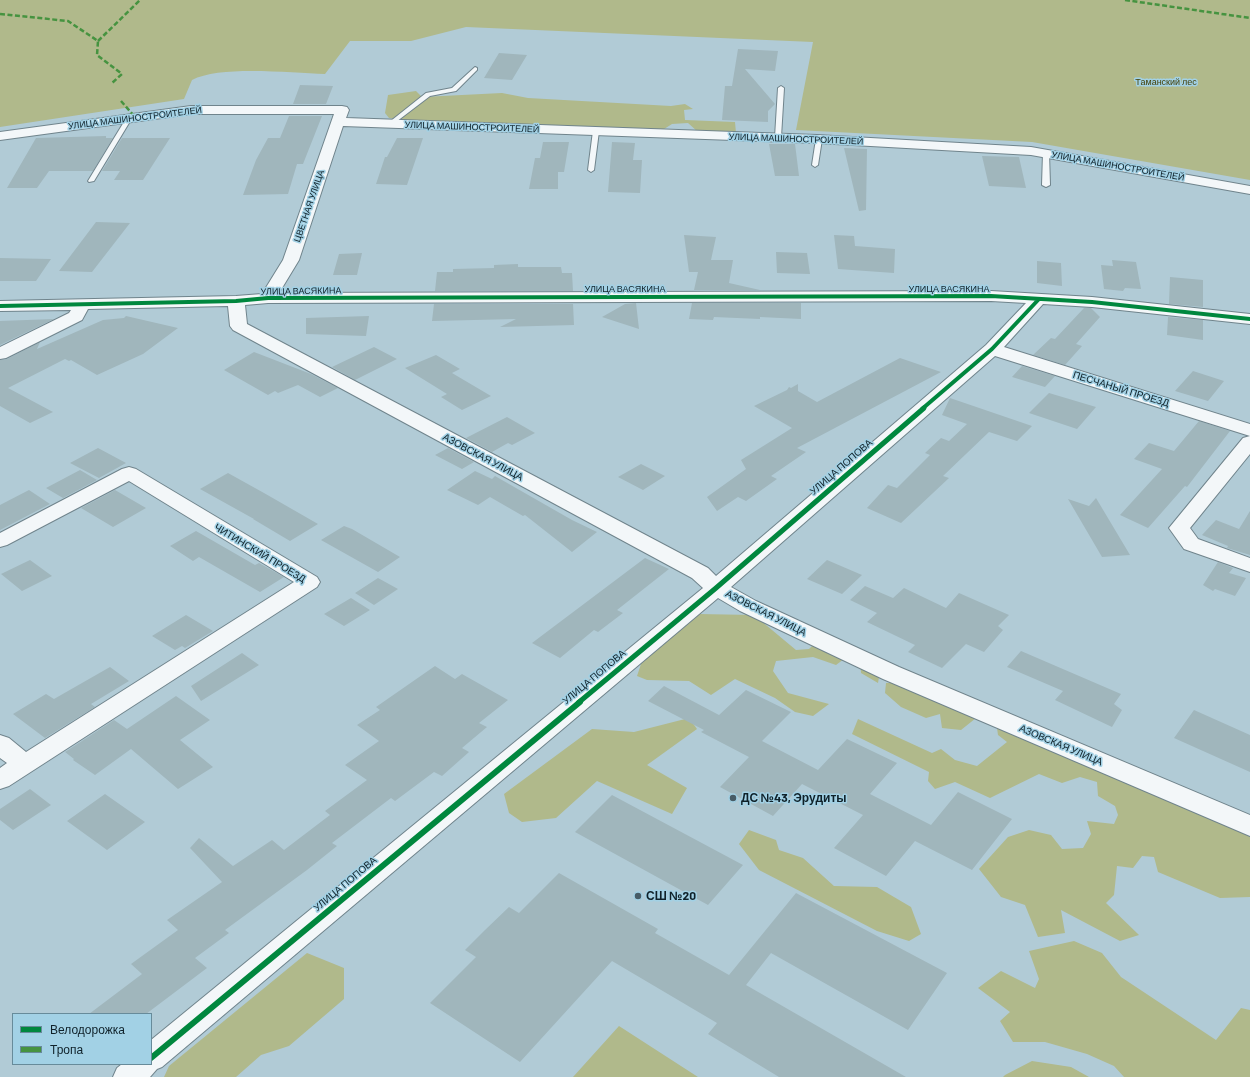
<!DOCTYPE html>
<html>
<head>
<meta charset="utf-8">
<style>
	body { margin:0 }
	#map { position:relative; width:1250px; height:1077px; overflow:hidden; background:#b1cbd6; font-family:Barlow,sans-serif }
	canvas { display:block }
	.legend { position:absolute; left:12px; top:1013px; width:140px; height:52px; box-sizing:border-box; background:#a2d1e5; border:1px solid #678b9a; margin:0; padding:5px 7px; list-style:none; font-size:12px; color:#0f2129 }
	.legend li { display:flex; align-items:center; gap:8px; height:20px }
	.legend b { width:20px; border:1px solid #678b9a }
</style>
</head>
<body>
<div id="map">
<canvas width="1250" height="1077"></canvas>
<ul class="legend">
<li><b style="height:5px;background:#00873e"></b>Велодорожка</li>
<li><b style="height:5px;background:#469340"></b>Тропа</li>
</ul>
</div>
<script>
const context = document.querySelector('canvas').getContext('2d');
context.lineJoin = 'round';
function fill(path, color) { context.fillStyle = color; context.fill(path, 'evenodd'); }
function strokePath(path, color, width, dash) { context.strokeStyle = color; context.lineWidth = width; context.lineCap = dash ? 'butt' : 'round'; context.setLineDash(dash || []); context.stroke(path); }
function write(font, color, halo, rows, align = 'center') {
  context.font = font + ' Barlow,sans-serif'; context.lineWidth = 3; context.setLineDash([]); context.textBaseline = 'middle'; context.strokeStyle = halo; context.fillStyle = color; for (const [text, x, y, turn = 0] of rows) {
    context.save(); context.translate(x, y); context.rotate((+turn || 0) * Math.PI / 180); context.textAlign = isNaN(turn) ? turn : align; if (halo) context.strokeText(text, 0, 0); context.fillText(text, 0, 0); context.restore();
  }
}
fill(new Path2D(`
	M0 0H1250V180L1032 142 796 130 813 42 466 27 411 41H350L325 74C291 73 220 65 192 80L184 99 0 127Z
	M416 91 422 97 502 93 528 98 671 106 685 104 693 109 684 110 685 120 735 122 736 133 698 132 688 123 672 124 661 131 414 122 389 118 385 113 388 95Z
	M698 614 754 615 796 650 809 649 823 635 882 659 878 683 861 673 860 658 852 653 836 665 813 657 776 661 773 671 788 693 829 704 813 716 795 712 775 698 735 679 711 695 689 681 647 680 637 676 643 658Z
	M905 682 976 718 961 730 942 728 940 714 926 718 901 707 885 693 886 683Z
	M689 718 697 729 647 765 687 788 672 814 597 781 556 818 522 822 509 813 504 794 592 729 634 732Z
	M858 719 932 753 941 749 955 760 977 766 1007 742 998 735 997 728 1192 803 1250 837V897L1220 898 1158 872 1154 857 1142 856 1133 868 1117 866 1114 895 1106 903 1139 935 1120 941 1061 910 1065 933 1038 937 1025 905 1001 897 979 869 1008 837 1029 830 1051 835 1062 849 1083 848 1091 834 1087 821 1114 824 1118 815 1115 806 1098 796 1097 782 1080 777 1062 783 1039 774 990 798 955 782 935 789 928 781 929 772 852 734Z
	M749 830 776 840 779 850 803 858 834 886 877 887 911 907 921 934 909 941 877 931 759 870 739 844Z
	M1074 941 1102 953 1121 977 1216 1040 1241 1008 1250 1010V1077H1124L1114 1066 1087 1054 1045 1042H1013L1000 1021 1010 1012 978 988 1001 971 1035 988 1039 979 1029 951Z
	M307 953 344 968V999L289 1046 261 1055 236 1077H164L169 1066Z
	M619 1026 698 1077H573Z
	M1032 1061 1071 1067 1089 1077H1003L1005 1075Z`), '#b0b98b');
fill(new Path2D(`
	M738 49 778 51 775 71 745 69 775 104 768 111V122L722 120 725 86H732Z
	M499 53 527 55 512 80 484 78Z
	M300 85 333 86 326 104H293Z
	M289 116H322L303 164H297L288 194 243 195 256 160 268 138H280Z
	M106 136V138H113L93 171H49L37 188H7L36 138Z
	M122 138H170L143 180H114L120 171H102Z
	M397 138H423L407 185 376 184 385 157H387Z
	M543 142H569L564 172H558V189H529L535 158H540Z
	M612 142 635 143 633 160H642L640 193 608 192Z
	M769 144H795L799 176H775Z
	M844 148 867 149 866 210 859 211Z
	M982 156 1019 157 1026 188 989 186Z
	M96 222 130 223 92 272 59 271Z
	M684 235 716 237 711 260H733L729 283 760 290H694L698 272H689Z
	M834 235 854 236 855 246 895 249 894 273 838 269Z
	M776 252 807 253 810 274 777 273Z
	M362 253 357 275H333L339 254Z
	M0 258 51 259 36 281H0Z
	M1112 260 1136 262 1141 289 1125 288 1123 291 1104 289 1101 265 1113 266Z
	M1037 261 1061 263 1062 286 1037 283Z
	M518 264V267H561L562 273H572L573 291H435L437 272H453V269L494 268V265Z
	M1170 277 1203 280V307L1169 304Z
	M636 303 639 329 602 317 625 304Z
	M692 303H801V319L760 317V319L714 317 713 320 689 319Z
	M434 304H573L574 325 500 327 516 319 432 321Z
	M1084 308H1091L1100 317 1076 344 1082 346 1065 365 1033 355 1051 338 1055 339Z
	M126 316 178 328 143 354 97 375 71 360 69 361 65 359 8 388 53 412 30 423 0 406V360L7 359 40 342 37 349 103 320 124 318Z
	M369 316 366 336 306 334V318Z
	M1168 317 1203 320V340L1167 335Z
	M54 319 0 345V321Z
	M374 347 397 359 355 380 332 367Z
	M254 352 311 374 338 388 320 397 298 385 278 393 275 391 268 395 224 370Z
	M436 355 460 369 452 373 491 396 462 410 441 397 447 394 405 368Z
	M900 358 941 372 797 448 806 452 771 476 777 479 746 501 738 497 717 511 707 497 746 469 741 460 792 428 754 406 787 390 789 387 791 388 798 384V391L817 402Z
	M1022 366 1055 376 1045 387 1012 377Z
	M1193 371 1224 381 1208 401 1175 391Z
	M1049 393 1096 407 1077 429 1029 413Z
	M950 398 1032 426 1017 441 989 432 943 476 949 478 901 523 867 508 888 485 897 488 930 455 925 453 941 438 949 441 967 424 942 415Z
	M507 417 535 433 512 445 508 443 492 452 466 438Z
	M1199 421 1230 431 1187 487 1185 486 1148 528 1120 515 1162 469 1134 459 1149 443 1174 451Z
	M98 448 126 463 99 478 70 463Z
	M448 448 474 462 462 469 435 455Z
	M641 464 665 476 643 490 618 477Z
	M80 470 97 480 63 498 46 488Z
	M475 471 492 479 495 476 572 520 597 532 572 552 525 515 523 516 490 497 478 505 447 490Z
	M228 473 264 493 318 524 290 541 253 519H254L200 489Z
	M29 490 50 504 0 530V505Z
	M115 490 146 508 113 527 81 508Z
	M1096 498 1130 555 1102 557 1068 499 1089 506Z
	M1250 511V555L1227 548 1228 546 1202 535 1216 520 1239 529Z
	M344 526 352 529 400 557 378 572 321 540Z
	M196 531 255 565 259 563 284 577 260 592 199 557 193 561 170 546Z
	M645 558 669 569 617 610 623 613 598 632 594 630 560 658 532 643Z
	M30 560 52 576 22 591 1 574Z
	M827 560 862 575 842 594 807 579Z
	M1218 562 1233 568 1229 573 1246 578 1235 596 1215 589 1213 591 1203 585Z
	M378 578 398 589 374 605 355 593Z
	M865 586 893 598 904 588 946 608 959 593 1009 615 998 626 1003 630 984 652 966 644 942 668 908 652 915 645 867 622 877 613 850 600Z
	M351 598 370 610 344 626 324 614Z
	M186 615 213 631 185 648 182 646 175 650 152 636Z
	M1021 651 1121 694 1114 704 1122 710 1112 727 1055 700 1063 691 1007 667Z
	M242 653 259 665 201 701 191 686Z
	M435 666 455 679 462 674 508 700 479 723 487 727 462 748 469 752 442 776 434 772 395 801 391 798 332 843 337 846 307 870 225 930 229 933 195 958 207 968 146 1014H89L142 974 131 964 178 930 167 920 222 882 190 848 199 838 233 866 272 840 284 850 330 815 325 811 367 780 345 765 379 741 357 725 380 710 376 707Z
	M110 667 129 681 91 704 95 707 45 738 13 714 46 694 54 699Z
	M664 686 719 715 746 690 791 712 762 741 818 770 847 739 897 763 870 794 931 825 958 792 1012 819 972 870 915 841 886 876 834 848 863 815 802 784 773 816 720 787 749 757 701 732 704 730 648 701Z
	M176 696 210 720 180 740 213 767 178 789 131 749 95 775 73 760 74 759 65 752 114 720 127 729Z
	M1194 710 1250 735V772L1174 738Z
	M30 789 51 805 13 830 0 820V809Z
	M105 794 145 822 107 850 67 821Z
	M612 795 743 865 708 905 575 832Z
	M559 873 658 929 655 933 729 975 796 893 947 973 908 1030 771 953 746 985 906 1077H779L708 1034 717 1023 612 961 520 1062 430 1003 476 957 465 950 485 930 509 907 519 913Z`), '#a0b6bc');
const lane = new Path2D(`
	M475 67 477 68V70L456 91 430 96 392 125 387 124 426 93 452 88Z
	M781 86 784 88 781 137 778 139 775 137 778 88Z
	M127 117 132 118 94 181 89 182 88 181Z
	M596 129 599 131 594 170 591 172 588 170 593 131Z
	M819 137 822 139 818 165 815 167 812 165 816 139Z
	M1046 151 1049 153 1050 185 1046 187 1042 185 1043 153Z`);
const street = new Path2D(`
	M191 106H342L347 107 349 110 346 118 817 135 1031 147 1250 186V194L1031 155 817 143 343 126 299 260 279 293 991 291 1092 297 1250 314V324L1092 307 1043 304 1004 347 1250 424V436L995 356 731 587 756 601 899 667 1250 815V836L883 679 740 611 718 598 162 1067 157 1069 150 1077H113L117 1068 122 1064H151V1040L703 588 692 578 233 330 230 326 228 306 88 309 82 320 6 358 0 359V347L69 313 71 310 0 311V301L236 296 262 294 283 260 334 114H191L0 140V132ZM991 301 1026 303 986 345 716 576 708 568 247 324 245 305 268 303Z
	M1250 436V454L1190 528 1198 539 1250 558V572L1184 549 1169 528 1243 438Z
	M129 467 136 469 317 577 320 582 317 587 9 786 0 789V768L7 763 0 758V735L9 738 26 752 294 582 129 481 7 545 0 547V533L122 469Z`);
strokePath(lane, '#70848c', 2);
strokePath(street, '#70848c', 2);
fill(lane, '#f3f7f9');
fill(street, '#f3f7f9');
strokePath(new Path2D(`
	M1125 0 1250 18
	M0 14 68 21 98 41 97 55 122 74 112 83
	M98 41 140 0
	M121 101 135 117`), '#469340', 2.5, [5, 2.5]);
strokePath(new Path2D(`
	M0 306 236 301 268 298 991 296 1092 302 1250 319
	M922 409 992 349 1039 299`), '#00873e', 4);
strokePath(new Path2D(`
	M578 703 716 588 924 408`), '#00873e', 5);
strokePath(new Path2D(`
	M151 1058 580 702`), '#00873e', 6);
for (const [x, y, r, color] of [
	[733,798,4,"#485c66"],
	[638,896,4,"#485c66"]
]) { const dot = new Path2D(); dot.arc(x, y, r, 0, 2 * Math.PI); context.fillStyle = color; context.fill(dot); strokePath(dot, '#a2d1e5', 1.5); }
write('9px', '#444109', '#a2d1e5', [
	["Таманский лес",1166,82]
]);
write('9px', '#0f2129', '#a2d1e5', [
	["УЛИЦА МАШИНОСТРОИТЕЛЕЙ",135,118,-7],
	["УЛИЦА МАШИНОСТРОИТЕЛЕЙ",472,127,2],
	["УЛИЦА МАШИНОСТРОИТЕЛЕЙ",796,139,2],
	["УЛИЦА МАШИНОСТРОИТЕЛЕЙ",1118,166,10],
	["ЦВЕТНАЯ УЛИЦА",309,206,-71],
	["УЛИЦА ВАСЯКИНА",625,289],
	["УЛИЦА ВАСЯКИНА",949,289],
	["УЛИЦА ВАСЯКИНА",301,291,-1]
]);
write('10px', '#0f2129', '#a2d1e5', [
	["ПЕСЧАНЫЙ ПРОЕЗД",1121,389,17],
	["АЗОВСКАЯ УЛИЦА",483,457,28],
	["УЛИЦА ПОПОВА",841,467,-41],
	["ЧИТИНСКИЙ ПРОЕЗД",260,553,31],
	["АЗОВСКАЯ УЛИЦА",766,613,27],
	["УЛИЦА ПОПОВА",594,677,-40],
	["АЗОВСКАЯ УЛИЦА",1061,745,23],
	["УЛИЦА ПОПОВА",345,884,-40]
]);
write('bold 12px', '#0f2129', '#a2d1e5', [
	["ДС №43, Эрудиты",741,798],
	["СШ №20",646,896]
], 'left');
</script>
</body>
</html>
